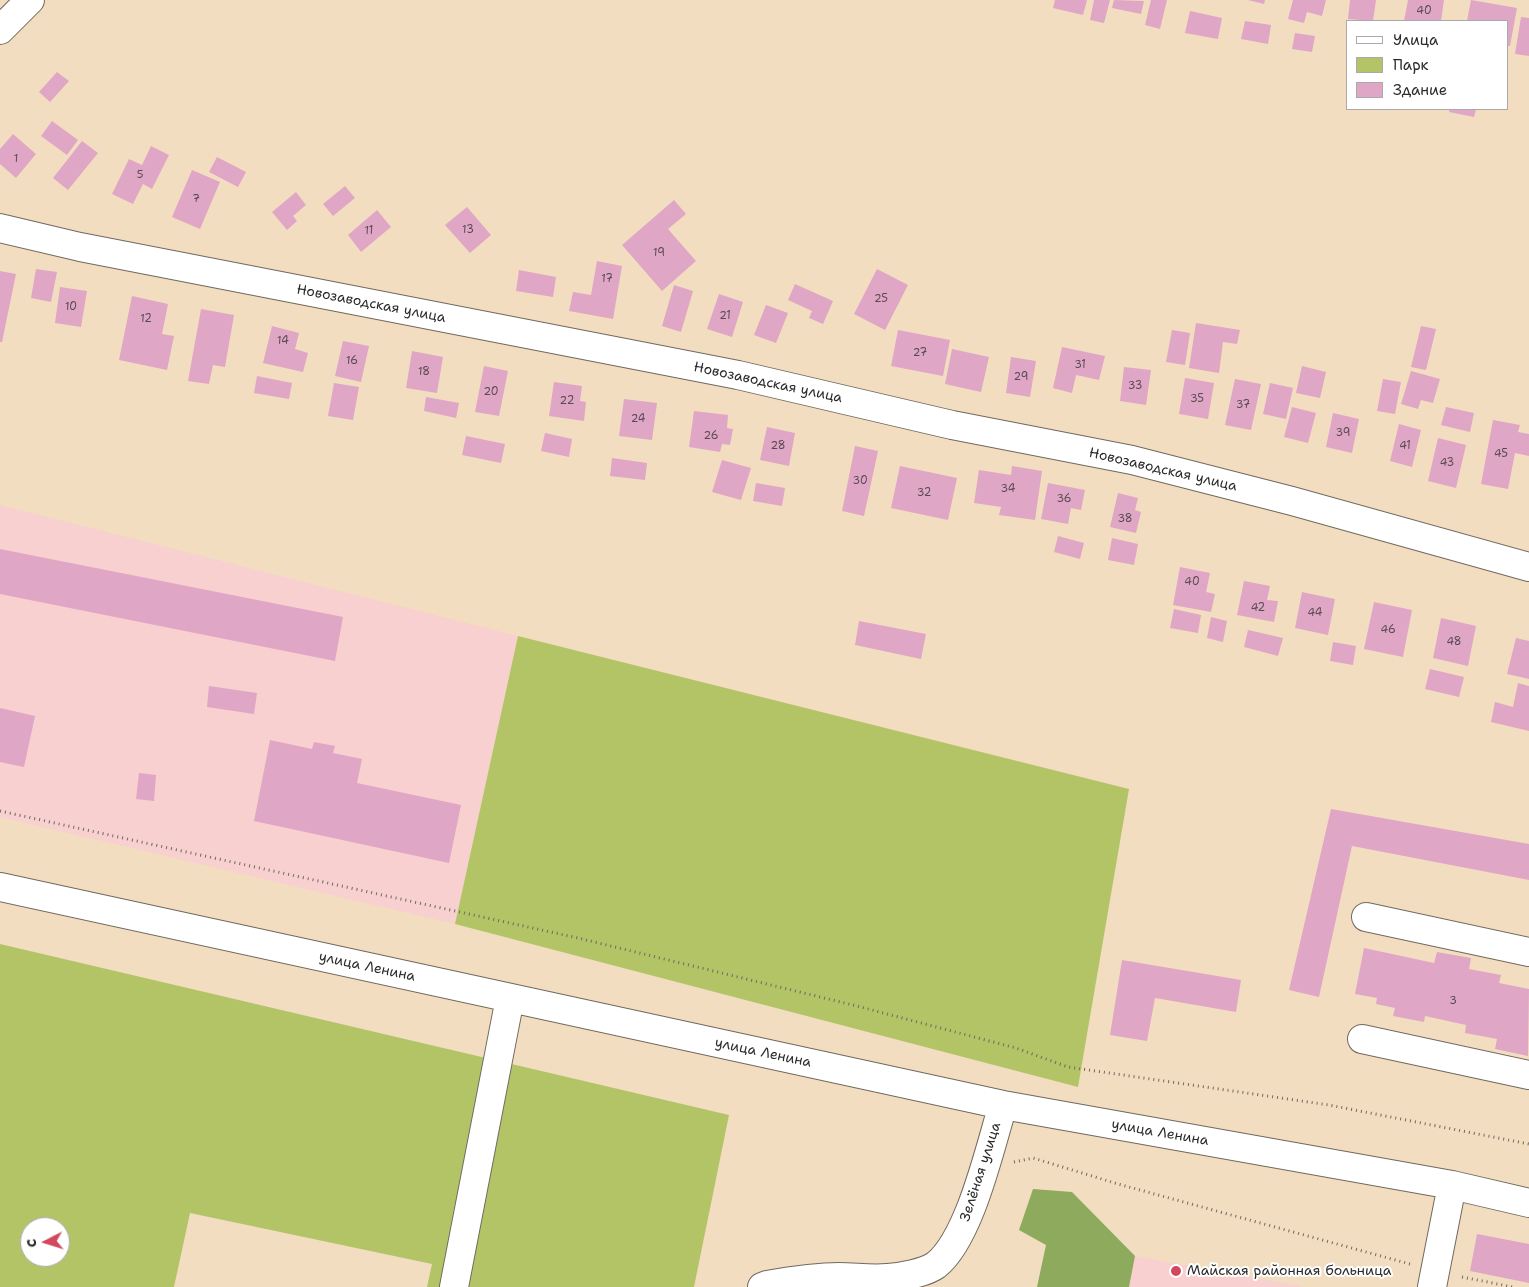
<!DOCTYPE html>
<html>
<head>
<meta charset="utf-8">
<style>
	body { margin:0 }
	#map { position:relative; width:1529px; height:1287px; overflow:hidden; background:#f3ddc0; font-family:"Shantell Sans",sans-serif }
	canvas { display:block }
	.legend { position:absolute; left:1346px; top:20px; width:162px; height:90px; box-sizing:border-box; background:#fff; border:1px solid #aaa; margin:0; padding:6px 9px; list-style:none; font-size:15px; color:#2b2b2b }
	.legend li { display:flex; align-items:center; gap:10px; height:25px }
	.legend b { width:25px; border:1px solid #aaa }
	.north { position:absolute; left:20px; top:1217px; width:50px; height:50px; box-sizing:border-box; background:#fff; border:1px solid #aaa; border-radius:50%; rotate:265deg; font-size:14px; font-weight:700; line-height:20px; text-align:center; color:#2b2b2b }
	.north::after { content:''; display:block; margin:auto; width:18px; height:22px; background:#d1495b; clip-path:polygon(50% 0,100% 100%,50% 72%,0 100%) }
</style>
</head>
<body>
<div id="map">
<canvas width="1529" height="1287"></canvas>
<ul class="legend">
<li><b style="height:6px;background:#fff"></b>Улица</li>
<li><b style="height:14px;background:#b3c467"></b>Парк</li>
<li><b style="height:14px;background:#e0a6c5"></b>Здание</li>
</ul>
<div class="north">С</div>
</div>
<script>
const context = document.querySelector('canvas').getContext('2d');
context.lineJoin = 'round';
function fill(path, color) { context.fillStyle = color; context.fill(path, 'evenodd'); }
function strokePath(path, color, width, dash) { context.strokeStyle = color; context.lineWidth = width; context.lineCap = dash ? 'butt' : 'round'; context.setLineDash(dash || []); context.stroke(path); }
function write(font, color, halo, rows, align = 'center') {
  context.font = font + ' "Shantell Sans",sans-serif'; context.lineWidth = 4; context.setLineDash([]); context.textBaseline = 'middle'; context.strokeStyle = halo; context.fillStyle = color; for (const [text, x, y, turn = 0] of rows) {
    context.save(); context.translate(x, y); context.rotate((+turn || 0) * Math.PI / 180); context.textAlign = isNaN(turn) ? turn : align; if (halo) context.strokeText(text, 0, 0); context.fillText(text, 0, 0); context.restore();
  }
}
fill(new Path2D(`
	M0 505 518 636 455 924 0 817Z
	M1135 1256 1304 1287H1129Z`), '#f7d0cf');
fill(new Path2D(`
	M518 636 1129 789 1078 1087 455 924Z
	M0 944 729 1115 694 1287H427L432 1264 190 1213 174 1287H0ZM30 1227H60V1257H30Z`), '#b3c467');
fill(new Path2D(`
	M1033 1189 1072 1192 1135 1256 1129 1287H1037L1046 1245 1019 1230Z`), '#8eaa5c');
fill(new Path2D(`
	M1055 0H1087L1083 15 1053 8Z
	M1094 0H1110L1104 23 1090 20Z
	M1114 0 1144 1 1141 14 1112 8Z
	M1151 0H1167L1160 29 1145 25Z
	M1248 0H1265L1264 4Z
	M1293 0H1326L1322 16 1307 12 1304 23 1288 19Z
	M1350 0H1376L1373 21 1348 19Z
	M1408 0H1444L1441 21H1404Z
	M1471 0 1517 8 1510 46H1508V21H1467Z
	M1190 11 1222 18 1218 39 1185 33Z
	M1521 17 1529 18V56L1515 54Z
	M1245 21 1271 25 1268 44 1241 39Z
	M1295 33 1315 36 1312 52 1292 49Z
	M57 72 69 81 50 102 39 92Z
	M1450 109H1476L1474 117 1449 112Z
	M52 121 78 140 67 155 41 136Z
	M13 134 36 154 16 178 0 164V149Z
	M82 141 98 153 68 190 53 178Z
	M151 146 169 155 152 189 143 184 133 204 112 194 129 159 142 165Z
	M217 157 246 172 238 187 209 172Z
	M192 170 220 182 200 229 172 217Z
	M345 186 355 198 333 216 323 204Z
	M296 192 306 205 293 216 297 221 287 230 272 212Z
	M674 200 686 214 668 229 696 261 662 291 622 245Z
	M467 207 491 235 470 253 445 225Z
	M377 210 391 227 361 252 348 235Z
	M597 261 622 266 613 319 569 311 573 292 591 295Z
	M36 269 57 272 51 302 31 298Z
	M877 269 908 285 885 330 854 314Z
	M519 270 556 277 553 297 516 291Z
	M0 271 16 274 2 342H0Z
	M795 284 833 301 823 324 809 318 812 311 788 300Z
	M674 285 693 291 681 332 662 326Z
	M60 287 87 291 81 327 55 323Z
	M719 294 743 302 732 337 707 329Z
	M132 296 168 304 162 334 174 336 167 370 119 360Z
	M766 305 788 313 776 343 754 335Z
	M201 309 234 315 225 367 213 365 209 384 188 381Z
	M1196 323 1240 330 1237 344 1223 342 1219 373 1189 368Z
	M272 326 299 333 295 349 308 353 303 372 263 363Z
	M1421 326 1436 329 1426 370 1411 367Z
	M898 330 950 340 943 376 891 366Z
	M1172 330 1190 333 1185 365 1166 362Z
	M343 341 369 346 361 382 335 376Z
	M1062 347 1105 356 1099 380 1076 375 1072 393 1053 388Z
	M952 349 989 357 981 392 945 384Z
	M412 351 443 357 437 393 406 388Z
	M1011 357 1036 361 1030 397 1006 393Z
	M484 366 508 371 499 416 475 412Z
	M1302 366 1326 372 1320 398 1296 393Z
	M1124 367 1151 370 1146 405 1120 401Z
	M1411 371 1440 379 1433 403 1421 400 1418 409 1401 404Z
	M257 376 292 383 289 399 254 393Z
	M1185 378 1214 383 1208 419 1179 414Z
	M1235 379 1261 384 1251 430 1225 425Z
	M1383 379 1401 382 1395 414 1377 411Z
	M554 382 582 386 580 401 586 402 584 421 549 416Z
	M334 383 359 387 353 420 328 416Z
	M1270 383 1293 388 1286 419 1263 414Z
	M426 397 459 403 456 418 424 411Z
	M624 399 657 403 652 440 619 436Z
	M1292 407 1316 413 1308 443 1284 437Z
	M1446 407 1474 413 1470 432 1441 425Z
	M694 411 728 415 727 428 733 429 730 445 722 444 720 452 689 447Z
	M1333 413 1359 419 1352 453 1326 447Z
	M1493 420 1520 425 1518 432 1529 434V456L1515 453 1508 489 1481 484Z
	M1399 424 1421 430 1412 467 1390 461Z
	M767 427 795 433 789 466 760 460Z
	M545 433 572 439 569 457 541 451Z
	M466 436 505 444 501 463 462 455Z
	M1438 438 1466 445 1456 488 1428 481Z
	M855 446 878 451 864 516 842 511Z
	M612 458 647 463 645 480 610 476Z
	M722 460 751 468 741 500 712 492Z
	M900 466 957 478 948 520 891 508Z
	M1012 466 1042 471 1035 520 999 515 1001 507 974 503 979 470 1011 475Z
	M756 483 785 488 782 506 753 501Z
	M1048 483 1085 490 1081 510 1071 508 1068 524 1041 519Z
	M1118 493 1138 498 1135 510 1141 512 1136 533 1110 527Z
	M1058 536 1084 543 1080 559 1054 552Z
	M1112 538 1138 544 1134 565 1108 560Z
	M0 549 343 617 335 661 0 594Z
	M1180 567 1210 573 1206 592 1215 594 1211 612 1173 605Z
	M1244 581 1270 586 1267 600 1278 601 1274 622 1237 615Z
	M1302 592 1335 599 1328 635 1295 628Z
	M1374 602 1412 610 1403 657 1364 649Z
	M1174 609 1201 615 1198 633 1170 628Z
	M1211 617 1227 621 1223 642 1207 638Z
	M1441 618 1476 626 1468 666 1433 658Z
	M859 621 926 634 921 659 855 645Z
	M1248 630 1283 638 1278 656 1244 647Z
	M1516 638 1529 641V679L1507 674Z
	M1333 642 1356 646 1353 665 1330 661Z
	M1430 669 1464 677 1459 697 1425 689Z
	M1518 683 1529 686V731L1491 722 1495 702 1513 707Z
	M209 686 257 693 254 714 207 707Z
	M0 708 35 716 24 767 0 762Z
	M270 740 312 749 314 742 335 746 333 753 362 759 357 783 461 805 449 863 254 821Z
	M139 773 156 775 154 801 136 799Z
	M1331 809 1529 844V880L1352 846 1319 997 1289 990Z
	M1364 948 1434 963 1437 952 1471 958 1469 969 1501 975 1499 983 1529 989 1528 1056 1495 1049 1497 1039 1465 1033 1466 1025 1425 1016 1424 1022 1393 1016 1395 1008 1376 1004 1377 998 1355 994Z
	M1122 960 1241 980 1236 1012 1155 998 1147 1041 1110 1035Z
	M1477 1234 1529 1244V1283L1470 1271Z`), '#e0a6c5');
const minor = new Path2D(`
	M0 30 30 0
	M0 228 80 247 738 375 952 425 1132 460 1292 501 1529 567
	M0 887 1003 1105 1452 1185 1529 1203
	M1366 917 1529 952
	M1362 1039 1529 1075
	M454 1287 510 998
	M762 1287 767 1285C790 1281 814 1277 839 1277 855 1277 872 1280 888 1278 901 1277 925 1273 936 1265 970 1238 990 1147 1003 1105
	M1432 1287 1452 1185`);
strokePath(minor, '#71695f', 30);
strokePath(new Path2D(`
	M0 811 578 938 853 1005 1016 1048 1068 1067 1329 1105 1529 1144
	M1014 1162 1033 1158 1118 1184 1410 1264
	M1462 1277 1513 1287`), '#71695f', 3, [1, 4]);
strokePath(minor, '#fff', 28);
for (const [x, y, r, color] of [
	[1176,1271,6,"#d1495b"]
]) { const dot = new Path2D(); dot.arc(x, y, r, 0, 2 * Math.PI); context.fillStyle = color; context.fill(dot); strokePath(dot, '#fff', 2); }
write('11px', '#584a52', null, [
	["40",1424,11],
	["1",16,159],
	["5",140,175],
	["7",196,199],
	["13",468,230],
	["11",369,231],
	["19",659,253],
	["17",607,279],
	["25",881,299],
	["10",71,307],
	["21",725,316],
	["12",146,319],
	["14",283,341],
	["27",920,353],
	["16",352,361],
	["31",1080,365],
	["18",424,372],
	["29",1021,377],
	["33",1135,386],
	["20",491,392],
	["35",1197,399],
	["22",567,401],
	["37",1243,405],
	["24",638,419],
	["39",1343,433],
	["26",711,436],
	["28",778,446],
	["41",1405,446],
	["45",1501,454],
	["43",1447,463],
	["30",860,481],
	["34",1008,489],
	["32",924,493],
	["36",1064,499],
	["38",1125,519],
	["40",1192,582],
	["42",1258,608],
	["44",1315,613],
	["46",1388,630],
	["48",1454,642],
	["3",1453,1001]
]);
write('14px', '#2b2b2b', '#fff', [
	["Новозаводская улица",371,304,11],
	["Новозаводская улица",768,383,12],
	["Новозаводская улица",1163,470,13],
	["улица Ленина",367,967,12],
	["улица Ленина",763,1053,12],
	["улица Ленина",1160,1133,10],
	["Зелёная улица",981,1172,-72]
]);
write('14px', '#2b2b2b', '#fff', [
	["Майская районная больница",1187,1271]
], 'left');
</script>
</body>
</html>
